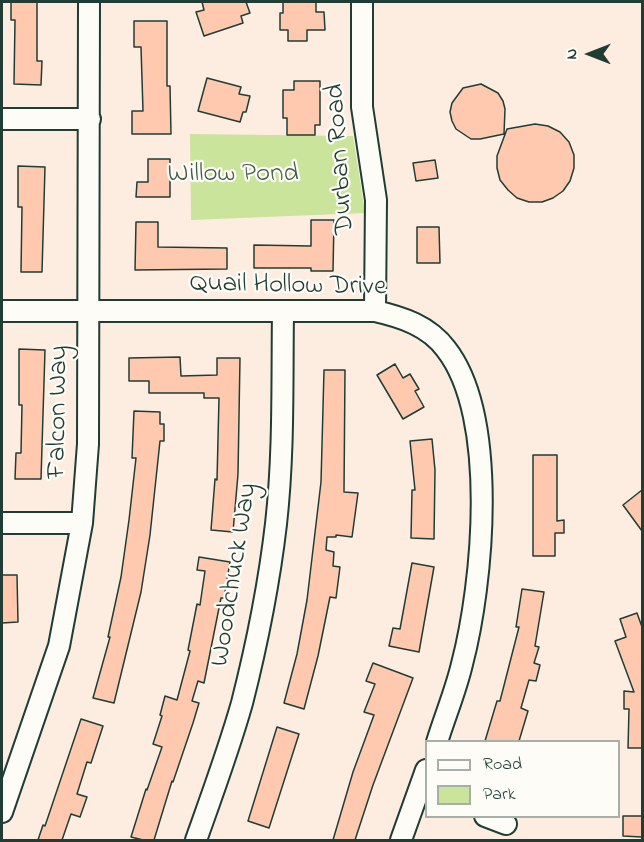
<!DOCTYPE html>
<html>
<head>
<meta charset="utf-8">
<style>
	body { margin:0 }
	#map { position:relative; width:644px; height:842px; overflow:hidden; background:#fdede1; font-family:"Indie Flower",sans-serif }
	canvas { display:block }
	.frame { position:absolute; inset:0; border:3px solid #1f3d34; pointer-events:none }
	.legend { position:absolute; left:425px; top:740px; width:195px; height:78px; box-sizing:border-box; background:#fdfcf7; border:2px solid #a4b0a9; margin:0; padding:8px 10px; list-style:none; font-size:18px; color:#1f3d34 }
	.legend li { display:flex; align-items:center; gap:12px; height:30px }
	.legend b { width:30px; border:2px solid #a4b0a9 }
	.north { position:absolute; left:560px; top:24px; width:60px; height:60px; -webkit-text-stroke:4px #fdfcf7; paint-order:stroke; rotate:270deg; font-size:16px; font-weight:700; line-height:24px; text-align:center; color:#1f3d34 }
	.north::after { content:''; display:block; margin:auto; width:21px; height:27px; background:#1f3d34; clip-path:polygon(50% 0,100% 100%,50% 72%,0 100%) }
</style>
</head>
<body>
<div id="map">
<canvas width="644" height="842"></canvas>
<div class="frame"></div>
<ul class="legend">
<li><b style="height:8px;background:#fdfcf7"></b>Road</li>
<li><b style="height:16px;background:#cae49b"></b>Park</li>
</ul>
<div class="north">N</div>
</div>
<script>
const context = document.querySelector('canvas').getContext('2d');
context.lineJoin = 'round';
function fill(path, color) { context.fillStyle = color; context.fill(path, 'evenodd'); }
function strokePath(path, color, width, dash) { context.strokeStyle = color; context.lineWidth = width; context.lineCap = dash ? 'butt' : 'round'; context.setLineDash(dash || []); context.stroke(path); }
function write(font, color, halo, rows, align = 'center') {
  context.font = font + ' "Indie Flower",sans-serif'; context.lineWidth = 4.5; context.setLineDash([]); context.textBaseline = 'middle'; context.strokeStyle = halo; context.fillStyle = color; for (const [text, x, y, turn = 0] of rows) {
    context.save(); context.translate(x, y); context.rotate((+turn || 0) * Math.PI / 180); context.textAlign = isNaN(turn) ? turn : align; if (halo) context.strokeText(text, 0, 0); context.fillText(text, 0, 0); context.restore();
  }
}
fill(new Path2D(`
	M190 134 353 136 365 213 191 220Z`), '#cae49b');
const building = new Path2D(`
	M11 2H37V61H42L41 85 14 84 15 20H11Z
	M202 2H246L250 13 241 16 243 23 204 36 196 12 204 10Z
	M283 2H316V12H324L325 30H307V41H288V30H280V13H283Z
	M134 21H167V86H170L171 134H132V111H143L141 47H134Z
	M207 78 241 87 239 94 250 96 246 112H243L240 122 198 111Z
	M294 81H320V125H315V135H287V118H283V90H294Z
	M481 84 498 93 503 101 505 109 504 134 480 139H471L456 129 452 121 450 112 452 103 463 88Z
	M535 124 548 126 560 132 569 142 574 155V168L570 181 563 191 553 198 542 202H529L517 198 508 190 500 180 497 168V156L507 129Z
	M148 159H170V197H136L137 182H148Z
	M435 160 438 178 416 181 413 163Z
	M18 166 45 167 42 272H21L22 207H18Z
	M311 220H334L333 271H311V268H254V245L311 246Z
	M136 222H158V247L227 248V269L135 270Z
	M417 227H439L440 263H417Z
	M19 349 45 350 41 479H15L16 453H21L22 405H19Z
	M180 357 181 376 217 375V358H240L238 474 233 532 211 530 215 479 217 480 219 398H204V393H149V381H129V358Z
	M395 364 403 378 410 374 419 389 415 391 424 407 403 419 377 375Z
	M324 370H345L344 492 358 493 352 537 336 535V537H327L326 550 334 552 333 566 340 567 336 598 330 597 318 656 304 709 284 703 297 654 307 600 321 482Z
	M134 411 160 412V424H164V441H160L150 535 141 592 114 703 93 698 110 637H108L121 577 129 520 136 458H132Z
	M432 439 435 470 434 539 411 538 412 490H415L410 441Z
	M533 455H557V521L564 520V533H555V556H533Z
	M642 490V531L623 505Z
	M199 557 230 562 224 598H221L204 683 198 681 192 701 199 703 193 723 173 782 172 781 154 840H143L131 837 146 789 147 790 162 747 153 744 162 716 160 715 165 696 177 700 190 651 188 650 197 604 200 605 205 571 197 570Z
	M412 563 434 567 419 652 389 646 393 628 400 629Z
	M2 575H17L18 622 2 623Z
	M522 589 544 592 535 646 539 647 534 663 540 665 536 681 529 680 521 708 528 711 519 741H485L497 701H500L519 627H516Z
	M637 613 642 627V748H628L629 709H624V691L634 692 615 641 626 637 620 619Z
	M373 663 413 678 373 785 355 840H333L353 772 374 715 364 712 375 684 366 681Z
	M81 719 103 726 91 763 87 762 77 794 87 797 80 817 71 814 62 840H38L43 825 45 826Z
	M277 727 299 734 269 828 248 821Z
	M623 816H642V837L623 836Z`);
fill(building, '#fec9af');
strokePath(building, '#1f3d34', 1.5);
const minor = new Path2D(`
	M362 2V107L376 200 375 311
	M2 119H90
	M2 311H375C402 317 429 326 446 349 499 417 483 584 462 664 456 690 445 716 437 742
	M2 523H82
	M2 812 59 646 82 523 88 444 89 2
	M485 816 506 824
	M196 840C212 795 229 749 242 703 257 644 269 584 276 524 284 453 282 382 283 311
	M401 840 426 770`);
strokePath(minor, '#1f3d34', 24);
strokePath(minor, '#fdfcf7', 20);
write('27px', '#1f3d34', '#fdfcf7', [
	["Durban Road",342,159,-94],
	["Quail Hollow Drive",288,287,1],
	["Falcon Way",60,412,-89],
	["Woodchuck Way",236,575,-81]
]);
write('27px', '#415e49', '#fdfcf7', [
	["Willow Pond",233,176]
]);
</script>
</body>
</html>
